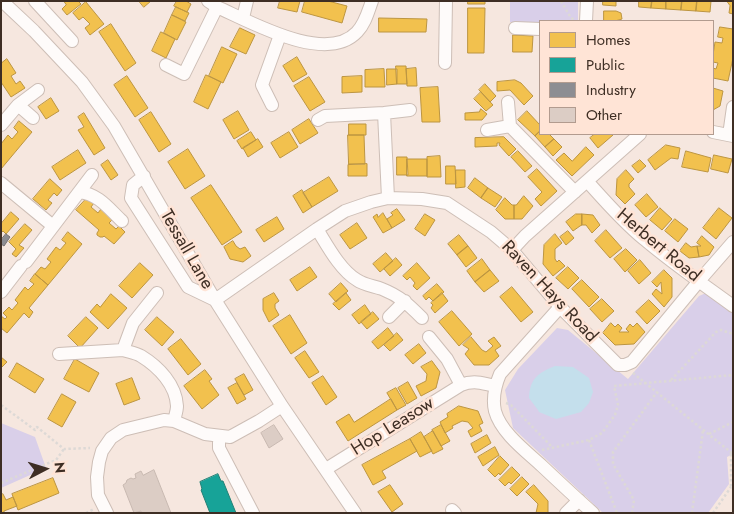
<!DOCTYPE html>
<html>
<head>
<meta charset="utf-8">
<style>
	body { margin:0 }
	#map { position:relative; width:734px; height:514px; overflow:hidden; background:#f6e7df; font-family:Jost,sans-serif }
	canvas { display:block }
	.frame { position:absolute; inset:0; border:2px solid #3e2e24; pointer-events:none }
	.legend { position:absolute; left:539px; top:20px; width:175px; height:115px; box-sizing:border-box; background:#ffe4d6; border:1px solid #b29b8f; margin:0; padding:6px 9px; list-style:none; font-size:15px; color:#3e2e24 }
	.legend li { display:flex; align-items:center; gap:10px; height:25px }
	.legend b { width:25px; border:1px solid #b29b8f }
	.north { position:absolute; left:20px; top:444px; width:50px; height:50px; -webkit-text-stroke:4px #ffe4d6; paint-order:stroke; rotate:85deg; font-size:14px; font-weight:700; line-height:20px; text-align:center; color:#3e2e24 }
	.north::after { content:''; display:block; margin:auto; width:18px; height:22px; background:#3e2e24; clip-path:polygon(50% 0,100% 100%,50% 72%,0 100%) }
</style>
</head>
<body>
<div id="map">
<canvas width="734" height="514"></canvas>
<div class="frame"></div>
<ul class="legend">
<li><b style="height:14px;background:#f2c14e"></b>Homes</li>
<li><b style="height:14px;background:#17a398"></b>Public</li>
<li><b style="height:14px;background:#8d8d92"></b>Industry</li>
<li><b style="height:14px;background:#dccdc5"></b>Other</li>
</ul>
<div class="north">N</div>
</div>
<script>
const context = document.querySelector('canvas').getContext('2d');
context.lineJoin = 'round';
function fill(path, color) { context.fillStyle = color; context.fill(path, 'evenodd'); }
function strokePath(path, color, width, dash) { context.strokeStyle = color; context.lineWidth = width; context.lineCap = dash ? 'butt' : 'round'; context.setLineDash(dash || []); context.stroke(path); }
function write(font, color, halo, rows, align = 'center') {
  context.font = font + ' Jost,sans-serif'; context.lineWidth = 5; context.setLineDash([]); context.textBaseline = 'middle'; context.strokeStyle = halo; context.fillStyle = color; for (const [text, x, y, turn = 0] of rows) {
    context.save(); context.translate(x, y); context.rotate((+turn || 0) * Math.PI / 180); context.textAlign = isNaN(turn) ? turn : align; if (halo) context.strokeText(text, 0, 0); context.fillText(text, 0, 0); context.restore();
  }
}
fill(new Path2D(`
	M510 1H578V21H540V24L510 22Z
	M706 293 733 313V454L727 457 729 484 708 513H603L513 428 505 390 518 369 557 328 568 330 628 379 699 296Z
	M1 423 35 437 46 468 1 488Z`), '#d9cfe9');
fill(new Path2D(`
	M555 366 573 367 589 378 593 392 589 403 581 412 556 419 539 412 538 410 529 398C530 378 538 373 555 366Z`), '#c4dfec');
const homes = new Path2D(`
	M64 1H78L81 4 67 15 62 9 66 5Z
	M139 1H151L144 7Z
	M177 1H186L191 4 187 12 174 6Z
	M280 1H300L297 12 278 8Z
	M305 1H328L347 6 342 23 302 12Z
	M468 1H485V4H468Z
	M603 1H616V6L603 5Z
	M639 1H652L651 8 639 7Z
	M652 1H666V9L651 8Z
	M666 1H682L681 10 666 9Z
	M682 1H697L696 11 681 10Z
	M697 1H711L710 12 696 11Z
	M727 1H733V14L729 13 730 6Z
	M86 2 104 24 90 35 85 28 90 24 83 17 79 20 73 13Z
	M176 7 189 13 185 21 172 15Z
	M468 8H485L484 53H468Z
	M604 11H616L621 13 622 19 615 21H604Z
	M172 15 186 22 177 40 164 33Z
	M379 18 427 19 426 32H379Z
	M111 24 136 63 125 71 99 32Z
	M720 27 733 29V58L728 81 713 78V68L716 69 718 63 713 62V55L715 42 722 43 723 38 718 37Z
	M240 28 255 35 246 54 230 47Z
	M161 32 175 39 166 58 152 51Z
	M513 35 533 36 532 52H513Z
	M222 47 237 54 223 83 209 76Z
	M297 57 307 74 293 82 283 66Z
	M7 59 16 73 11 76 16 84 20 81 25 88 11 97 1 82V61L2 62Z
	M396 66H406L407 84H397Z
	M416 68 417 86H407L406 69Z
	M384 69 385 87H365V70Z
	M387 69H397V84L387 85Z
	M206 75 221 82 208 109 194 102Z
	M127 76 148 108 135 117 114 85Z
	M362 76V92L342 93V77Z
	M309 77 325 102 310 111 294 86Z
	M515 80 521 83 533 96 524 105 510 90 497 91V82Z
	M485 84 496 96 490 102 479 90Z
	M438 87 440 122H422L420 88Z
	M713 88 723 91 720 106 713 110Z
	M481 92 493 105 486 111 474 99Z
	M51 98 59 111 46 119 38 107Z
	M481 109 487 114 482 120H465V113L479 112Z
	M238 111 249 130 234 139 223 120Z
	M527 111 540 125V131L535 136 518 120Z
	M151 112 171 144 159 152 139 120Z
	M84 113 105 148 94 155 78 130 84 127 78 117Z
	M309 119 318 133 300 144 292 130Z
	M19 121 32 132 1 169V144L8 135 12 139 18 132 14 128Z
	M349 124H366V135H349Z
	M540 131V134H549L554 139 545 147 535 136Z
	M251 132 256 140 242 149 237 141Z
	M289 132 298 147 280 158 271 143Z
	M595 134H613V135L598 148 590 138Z
	M348 135H364L365 164H349Z
	M504 137 516 149 509 156 499 145 500 143H497V146L475 147V138Z
	M258 139 263 147 248 157 243 148Z
	M554 139 562 147 553 156 545 147Z
	M666 145 680 148 678 159 671 158 655 170 648 160Z
	M586 147 594 155 572 176 556 160 564 153 572 161Z
	M188 149 205 176 185 189 168 162Z
	M78 150 86 163 60 180 52 167Z
	M518 151 532 166 525 172 511 157Z
	M686 151 711 158 708 172 682 167Z
	M714 155 732 159 728 173 711 169Z
	M440 156 441 177H427V157Z
	M397 157H407L408 175H397Z
	M407 159H427V176H407Z
	M108 160 118 175 111 180 101 165Z
	M640 160 646 166 638 173 632 166Z
	M367 164V176H348V165Z
	M446 166H455L456 184H446Z
	M537 169 557 191 541 206 535 199 542 192 528 177Z
	M456 170H465V187L456 188Z
	M626 170 634 179 629 184V187L635 194 625 204 616 195 617 179Z
	M329 177 338 191 312 207 303 193Z
	M475 178 488 188 481 198 468 188Z
	M50 179 62 190 57 196 54 193 48 200 52 203 46 210 33 199Z
	M211 185 242 232 222 245 191 198Z
	M488 188 502 197 495 207 481 198Z
	M302 190 312 207 303 213 293 196Z
	M647 194 658 207 646 217 635 205Z
	M524 196 533 206 522 219H514V205H516Z
	M88 197 94 203 91 207 98 213 101 209 113 219 109 223 116 229 119 226 125 232 114 244 104 236 103 237H100L97 235V233L99 230 76 210Z
	M505 198 512 205H514V219H505L496 210Z
	M660 208 672 219 662 230 650 220Z
	M719 208 732 218 716 239 703 228Z
	M397 209 405 220 392 228 387 219 393 215 391 213Z
	M11 212 19 219 6 234 3 231 1 233V224Z
	M383 213 392 228 383 233 373 217 377 214 378 217Z
	M425 214 435 220 425 236 415 229Z
	M576 214H582V225L580 226 573 231 566 222Z
	M582 214 593 215 600 225 592 233 586 225H582Z
	M277 217 284 229 264 242 256 230Z
	M675 219 688 229 678 242 665 231Z
	M357 223 367 238 350 249 340 235Z
	M25 224 32 230 19 245 24 248 16 257 12 254 16 249 9 242Z
	M606 230 622 248 610 258 595 241Z
	M568 231 574 238 566 245 560 237Z
	M68 232 82 244 48 285 35 274 41 267 45 269 51 262 47 259 56 247 60 250 66 243 62 240Z
	M555 234 562 243 555 249V259L557 262 559 260 565 266 553 276 543 264 544 245Z
	M459 235 468 246 457 255 448 244Z
	M702 236 714 247 709 255 699 257 697 246H701L697 243Z
	M233 241 236 246 240 249 245 247 251 256 243 262 230 259 224 247Z
	M686 243 691 247 697 246 699 257 689 258 680 251Z
	M468 246 477 258 466 267 457 255Z
	M626 249 637 260 625 272 614 259Z
	M386 253 393 261 380 272 373 264Z
	M396 258 402 265 390 276 384 269Z
	M482 259 490 270 475 282 467 271Z
	M640 260 651 273 639 284 628 271Z
	M140 263 153 275 132 298 119 286Z
	M417 263 430 278 417 290 413 286 415 283 410 277 407 280 403 276Z
	M310 267 317 277 297 291 290 280Z
	M568 267 579 278 568 289 556 278Z
	M490 270 499 281 484 292 475 282Z
	M664 270 672 278V297L664 307 652 294 656 289 662 294 661 282 657 287 652 282Z
	M35 274 48 285 29 308 33 312 29 318 24 313 7 333 1 328V316L5 319 7 317 3 313 9 307 12 310 18 303 15 300 25 287 28 290 34 284 30 281Z
	M582 280 599 297 589 307 572 289Z
	M341 283 348 291 336 302 329 294Z
	M437 284 444 292 433 301 429 297 426 300 423 296Z
	M512 287 533 312 521 322 500 297Z
	M274 293 279 301 275 304V308L279 315 269 322 263 310V299Z
	M346 293 351 300 339 310 333 304Z
	M442 293 448 301 435 313 431 308 433 305 431 303Z
	M111 294 127 308 108 329 90 312 97 304 100 307Z
	M602 299 614 311 602 322 590 309Z
	M649 300 660 311 647 324 636 312Z
	M365 305 371 314 359 324 352 315Z
	M452 311 472 334 459 346 439 322Z
	M373 312 379 319 367 329 361 322Z
	M290 315 307 343 291 354 273 326Z
	M86 317 98 328 80 348 68 336Z
	M157 317 174 332 162 346 145 330Z
	M611 323 615 327 618 324 622 328 619 332H629L626 329 630 324 633 327 637 323 645 332 634 344 615 345 603 333Z
	M388 328 394 336 378 349 372 342Z
	M397 333 403 340 390 351 384 345Z
	M471 337 482 350 486 352 493 346 488 341 494 337 501 346 495 350 499 356 489 365H474L465 354 469 349 463 345Z
	M181 339 201 364 188 375 168 349Z
	M419 344 426 353 413 364 405 355Z
	M305 351 319 372 309 378 295 358Z
	M1 357 7 362 1 368Z
	M75 359 99 373 89 392 64 379Z
	M432 361 440 372 436 388 421 396 416 386 426 381 427 374 421 367Z
	M17 363 44 379 35 393 9 377Z
	M205 370 212 379 209 381 219 395 202 409 184 386Z
	M244 374 253 390 244 395 235 379Z
	M323 376 337 397 326 405 312 383Z
	M132 378 140 399 124 405 116 384Z
	M408 382 417 398 407 404 398 388Z
	M237 383 246 399 237 404 228 388Z
	M396 388 406 405 397 410 387 393Z
	M62 394 76 402 62 427 48 419Z
	M391 399 397 410 348 441 336 422 349 414 354 422Z
	M459 406 478 411 483 423 479 425 482 431 471 437 468 431 473 428 468 422 462 421 452 426 453 428 445 433 440 422 448 417 447 414Z
	M441 425 450 441 441 446 432 430Z
	M433 431 443 449 433 454 424 437Z
	M421 432 432 451 420 457 410 439Z
	M487 435 491 443 475 453 471 444Z
	M410 439 417 451 382 471 386 478 373 485 362 465Z
	M495 447 499 455 483 466 478 457Z
	M500 456 509 465 500 475 499 473 495 477 488 470Z
	M512 467 520 475 511 484 509 482 505 486 499 480Z
	M522 477 529 484 517 496 510 489Z
	M53 478 59 493 18 510 12 494Z
	M390 485 403 504 392 512 378 492Z
	M534 485 548 501V513H536L538 504 526 492Z
	M3 494 6 500 13 497 17 506 4 511V513H1V495Z`);
fill(homes, '#f2c14e');
strokePath(homes, '#bc9541', 1);
const public = new Path2D(`
	M218 474 221 481H223L236 513H210L201 490 202 489 200 482Z`);
fill(public, '#17a398');
strokePath(public, '#238075', 1);
const industry = new Path2D(`
	M6 234 10 237 4 246 1 244V240Z`);
fill(industry, '#8d8d92');
strokePath(industry, '#757071', 1);
const building = new Path2D(`
	M274 425 283 439 269 448 261 433Z
	M154 470 171 513H141V511L134 513 123 485 126 483 127 480 131 478 133 479 136 478 135 474 141 471 143 475Z`);
fill(building, '#dccdc5');
strokePath(building, '#c8b9b1', 1);
const minor = new Path2D(`
	M2 1 34 31 82 82 114 126 215 300 282 406 355 513
	M35 1 72 41
	M208 1 217 7C251 22 326 65 357 32 365 24 368 12 372 1
	M243 18 247 1
	M586 21 587 1
	M515 28 540 29
	M445 63 446 1
	M166 65 184 74 217 7
	M18 105 33 118
	M272 105 262 85 280 35
	M384 113 388 198
	M318 120 325 116 384 113 410 110
	M1 125 18 105 38 90
	M510 126 575 192
	M487 130 510 126 508 102
	M713 132 733 136
	M729 135 733 107
	M144 176 133 185 131 198 188 287 215 300 317 229 345 211 371 202 388 198 422 199 447 203 491 232 512 250 560 307 618 365H625L632 362 699 281 733 242
	M587 181C605 201 623 222 644 239 672 263 703 284 733 306
	M1 183 53 226
	M79 192C99 194 109 209 122 221
	M317 229C327 245 340 270 357 280 364 285 374 286 382 289 400 296 409 305 422 318
	M512 250 525 236 640 134
	M26 262 92 175
	M1 292 21 266
	M157 293 133 323 123 350C129 352 136 353 141 356 159 367 176 385 177 406 177 411 175 416 174 421L205 434 230 437 259 421 282 406
	M560 307 500 374C495 386 492 398 495 411 501 433 527 452 542 466 559 482 576 498 593 513
	M389 317 405 301
	M59 354 123 350
	M461 385C473 380 483 383 495 386
	M219 436V448L253 513
	M326 469 461 385 447 359 429 337
	M452 510 455 513
	M107 513 98 495 97 477 99 462 102 451 111 438 123 430 164 420 174 421
	M566 513 579 500`);
strokePath(minor, '#cdbeb6', 14);
strokePath(new Path2D(`
	M561 1 571 18 575 20
	M633 373 733 454
	M671 380 716 332 721 330 733 334
	M506 403 511 405 553 448
	M1 405 35 430 37 427 64 449 90 448
	M709 434 733 422
	M589 440 617 513
	M542 450 589 440 602 433 615 415 618 405 614 386 733 375
	M731 454V487L733 486
	M1 483 56 460 64 449
	M86 513 94 509
	M632 513 634 500 613 464V452L657 392
	M692 513 703 430
	M713 513 731 487`), '#ddd9d6', 2.5, [2.5, 2.5]);
strokePath(minor, '#fefbfa', 12);
write('18px', '#3e2e24', '#ffe4d6', [
	["Herbert Road",658,246,40],
	["Tessall Lane",186,250,60],
	["Raven Hays Road",549,292,47],
	["Hop Leasow",393,427,-32]
]);
</script>
</body>
</html>
